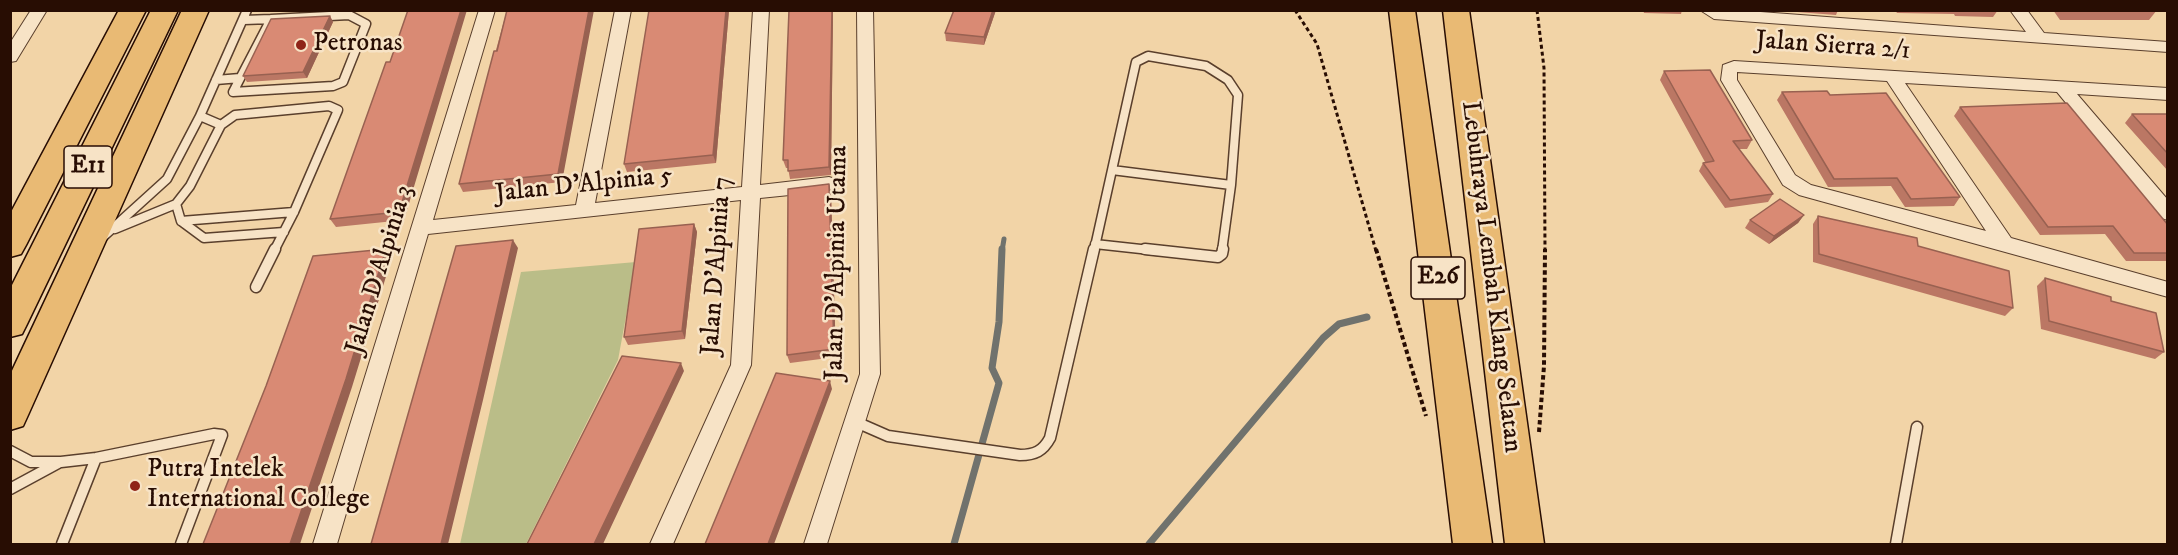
<!DOCTYPE html>
<html>
<head>
<meta charset="utf-8">
<style>
	body { margin:0 }
	#map { position:relative; width:2178px; height:555px; overflow:hidden; background:#f2d4a7; font-family:"IM FELL DW Pica",serif }
	canvas { display:block }
	.frame { position:absolute; inset:0; border:12px solid #280d03; pointer-events:none }
</style>
</head>
<body>
<div id="map">
<canvas width="2178" height="555"></canvas>
<div class="frame"></div>
</div>
<script>
const context = document.querySelector('canvas').getContext('2d');
context.lineJoin = 'round';
function fill(path, color) { context.fillStyle = color; context.fill(path, 'evenodd'); }
function strokePath(path, color, width, dash) { context.strokeStyle = color; context.lineWidth = width; context.lineCap = dash ? 'butt' : 'round'; context.setLineDash(dash || []); context.stroke(path); }
function write(font, color, halo, rows, align = 'center') {
  context.font = font + ' "IM FELL DW Pica",serif'; context.lineWidth = 5; context.setLineDash([]); context.textBaseline = 'middle'; context.strokeStyle = halo; context.fillStyle = color; for (const [text, x, y, turn = 0] of rows) {
    context.save(); context.translate(x, y); context.rotate((+turn || 0) * Math.PI / 180); context.textAlign = isNaN(turn) ? turn : align; if (halo) context.strokeText(text, 0, 0); context.fillText(text, 0, 0); context.restore();
  }
}
fill(new Path2D(`
	M636 262 618 360 526 544H460L521 272Z`), '#babd88');
strokePath(new Path2D(`
	M1002 251 1004 239`), '#70726d', 5);
strokePath(new Path2D(`
	M954 544 999 383 992 368 999 322 1002 249
	M1149 544 1323 338 1339 324 1367 317`), '#70726d', 7);
const laneFar1 = new Path2D(`
	M349 15 366 24 343 82 333 86 233 92 271 19Z
	M244 20 271 19
	M1148 56 1206 66 1228 80 1238 95 1231 185 1112 170 1136 62Z
	M216 80 240 78
	M221 125 235 115 329 106 338 110 294 212 274 251
	M176 204 181 221 294 212
	M181 221 204 238 284 232
	M115 229 176 204 190 186 221 125 200 116
	M103 237 167 179 200 116 247 10
	M1095 244 1159 251
	M1094 251 1112 170
	M1222 251 1231 185`);
const lane = new Path2D(`
	M1145 249 1218 257 1222 254 1223 249
	M256 287 275 249
	M856 422 888 436 1020 455C1035 455 1043 451 1050 438L1094 249
	M10 451 31 462H61L96 458 214 434 222 435 181 544
	M10 489 58 463
	M62 544 96 458
	M1896 544 1917 427`);
const street = new Path2D(`
	M31 10H47L16 61 10 62V43Z
	M479 10H495L433 220 576 205 615 10H631L595 203 742 187 753 10H769L760 185 829 177 835 179 838 184 835 189 829 191 760 198 751 365 673 544H650L731 365 741 200 428 234 337 544H313Z
	M857 10H873L880 374 827 544H804L860 374Z
	M1700 10H1734L2026 32 2010 10H2027L2044 33 2168 42V52L1714 19Z
	M1734 61 2168 88V100L2077 94 2168 200V220L2161 218 2057 92 1905 83 2011 238 2168 282V297L1799 195 1783 185 1721 80 1723 65ZM1737 72 1887 81 1986 231 1811 185 1795 175 1737 80Z`);
const highway = new Path2D(`
	M119 10H146L26 245 21 254 10 257V214Z
	M151 10H178L27 324 22 334 10 337V289Z
	M182 10H209L28 415 23 426 10 430V375Z
	M1389 10H1415L1492 544H1453Z
	M1443 10H1469L1544 544H1505Z`);
strokePath(laneFar1, '#5a3f2c', 11);
strokePath(lane, '#5a3f2c', 13);
strokePath(street, '#5a3f2c', 2);
strokePath(highway, '#280d03', 3);
strokePath(new Path2D(`
	M1295 10 1317 44 1376 251
	M1537 10 1544 68 1545 251`), '#280d03', 3, [4, 3]);
strokePath(new Path2D(`
	M1376 249 1426 416
	M1539 432 1544 366 1545 249`), '#280d03', 4, [4.5, 3]);
strokePath(laneFar1, '#f7e3c6', 8);
strokePath(lane, '#f7e3c6', 10);
fill(street, '#f7e3c6');
fill(highway, '#e9ba74');
fill(new Path2D(`
	M507 10 562 182 463 192 459 184Z
	M649 10H729L716 163 627 172 624 164Z
	M789 10H833L831 175 790 179 788 168H786L783 160Z
	M954 10H996L984 45 946 41 945 33Z
	M1643 10H1682L1681 14 1644 13Z
	M1795 10H1838L1836 15 1797 12Z
	M1895 10H1998L1993 17 1955 16 1954 14 1897 13Z
	M2053 10H2157L2149 20H2060Z
	M330 16 333 22 307 78 247 82 243 76Z
	M390 62 404 220 336 227 330 219Z
	M1664 71 1752 140 1747 149H1739L1773 194 1768 202 1725 208 1699 171 1703 163 1705 162 1660 80Z
	M1782 92 1830 95 1960 197 1954 206 1905 207 1891 186 1828 187 1777 100Z
	M1960 107 2168 225V261H2126L2105 234 2040 235 1954 116Z
	M2132 114H2168V171L2125 123Z
	M829 184 831 193 836 357 790 363 787 355Z
	M1804 215 1798 223 1769 244 1745 228 1750 220Z
	M1818 216 1918 246 2013 308 2005 316 1813 262V224Z
	M694 224 697 232 685 339 628 345 624 337Z
	M2045 278 2111 301 2164 352 2155 359 2041 329 2037 286Z`), '#bb7764');
fill(new Path2D(`
	M461 10H467L404 220 399 212Z
	M589 10H594L562 182 558 174Z
	M726 10H729L716 163 713 155Z
	M832 10H833L831 175 829 167Z
	M993 10H996L984 45V37Z
	M330 16 333 22 307 78 303 72Z
	M829 184 831 193 836 357 834 349Z
	M1804 215 1798 223 1769 244 1774 236Z
	M694 224 697 232 685 339 682 331Z
	M513 240 518 248 483 400 448 544H441Z
	M386 249 392 257 352 387 300 544H290Z
	M681 363 684 371 603 544H594Z
	M830 381 832 389 774 544H768Z`), '#986151');
const building = new Path2D(`
	M408 10H461L399 212 330 219 386 62H390Z
	M507 10H589L558 174 459 184 494 51H497Z
	M649 10H726L713 155 624 164Z
	M789 10H832L829 167 788 171V160H783Z
	M954 10H993L984 37 945 33Z
	M330 16 303 72 243 76 271 19Z
	M1710 70 1752 140 1733 141 1773 194 1730 200 1703 163 1714 161 1664 71Z
	M1827 91 1830 95 1886 93 1960 197 1911 199 1897 178 1834 179 1782 92Z
	M2067 103 2168 225V253H2134L2113 226 2048 227 1960 107Z
	M2132 114H2168V154Z
	M829 184 834 349 787 355 788 189Z
	M1780 199 1804 215 1774 236 1750 220Z
	M1818 216 1917 238 1918 246 2009 271 2013 308 1819 254Z
	M694 224 682 331 624 337 639 229Z
	M513 240 478 392 441 544H371L456 246Z
	M386 249 346 379 290 544H203L266 386 313 256Z
	M2045 278 2111 297V301L2156 313 2164 352 2049 321Z
	M622 356 681 363 594 544H527Z
	M776 373 830 381 768 544H705Z`);
fill(building, '#d98a74');
strokePath(building, '#986151', 1.5);
for (const [x, y, r, color] of [
	[301,45,6,"#8f2418"],
	[135,486,6,"#8f2418"]
]) { const dot = new Path2D(); dot.arc(x, y, r, 0, 2 * Math.PI); context.fillStyle = color; context.fill(dot); strokePath(dot, '#f7e3c6', 2); }
for (const [x, y, w] of [
	[88,167,48],
	[1438,278,54]
]) { const box = new Path2D(); box.roundRect(x - w / 2, y - 21, w, 42, 4.5); context.fillStyle = '#f7e3c6'; context.fill(box); strokePath(box, '#280d03', 1.5); }
write('bold 24px', '#280d03', null, [
	["E11",88,167],
	["E26",1438,278]
]);
write('26px', '#280d03', '#f7e3c6', [
	["Petronas",313,45],
	["Putra Intelek",147,471],
	["International College",147,501]
], 'left');
write('26px', '#280d03', '#f7e3c6', [
	["Jalan Sierra 2/1",1833,47,4],
	["Jalan D'Alpinia 5",584,186,-6],
	["Jalan D'Alpinia Utama",838,263,-89],
	["Jalan D'Alpinia 7",718,266,-86],
	["Jalan D'Alpinia 3",381,270,-73],
	["Lebuhraya Lembah Klang Selatan",1490,277,83]
]);
</script>
</body>
</html>
